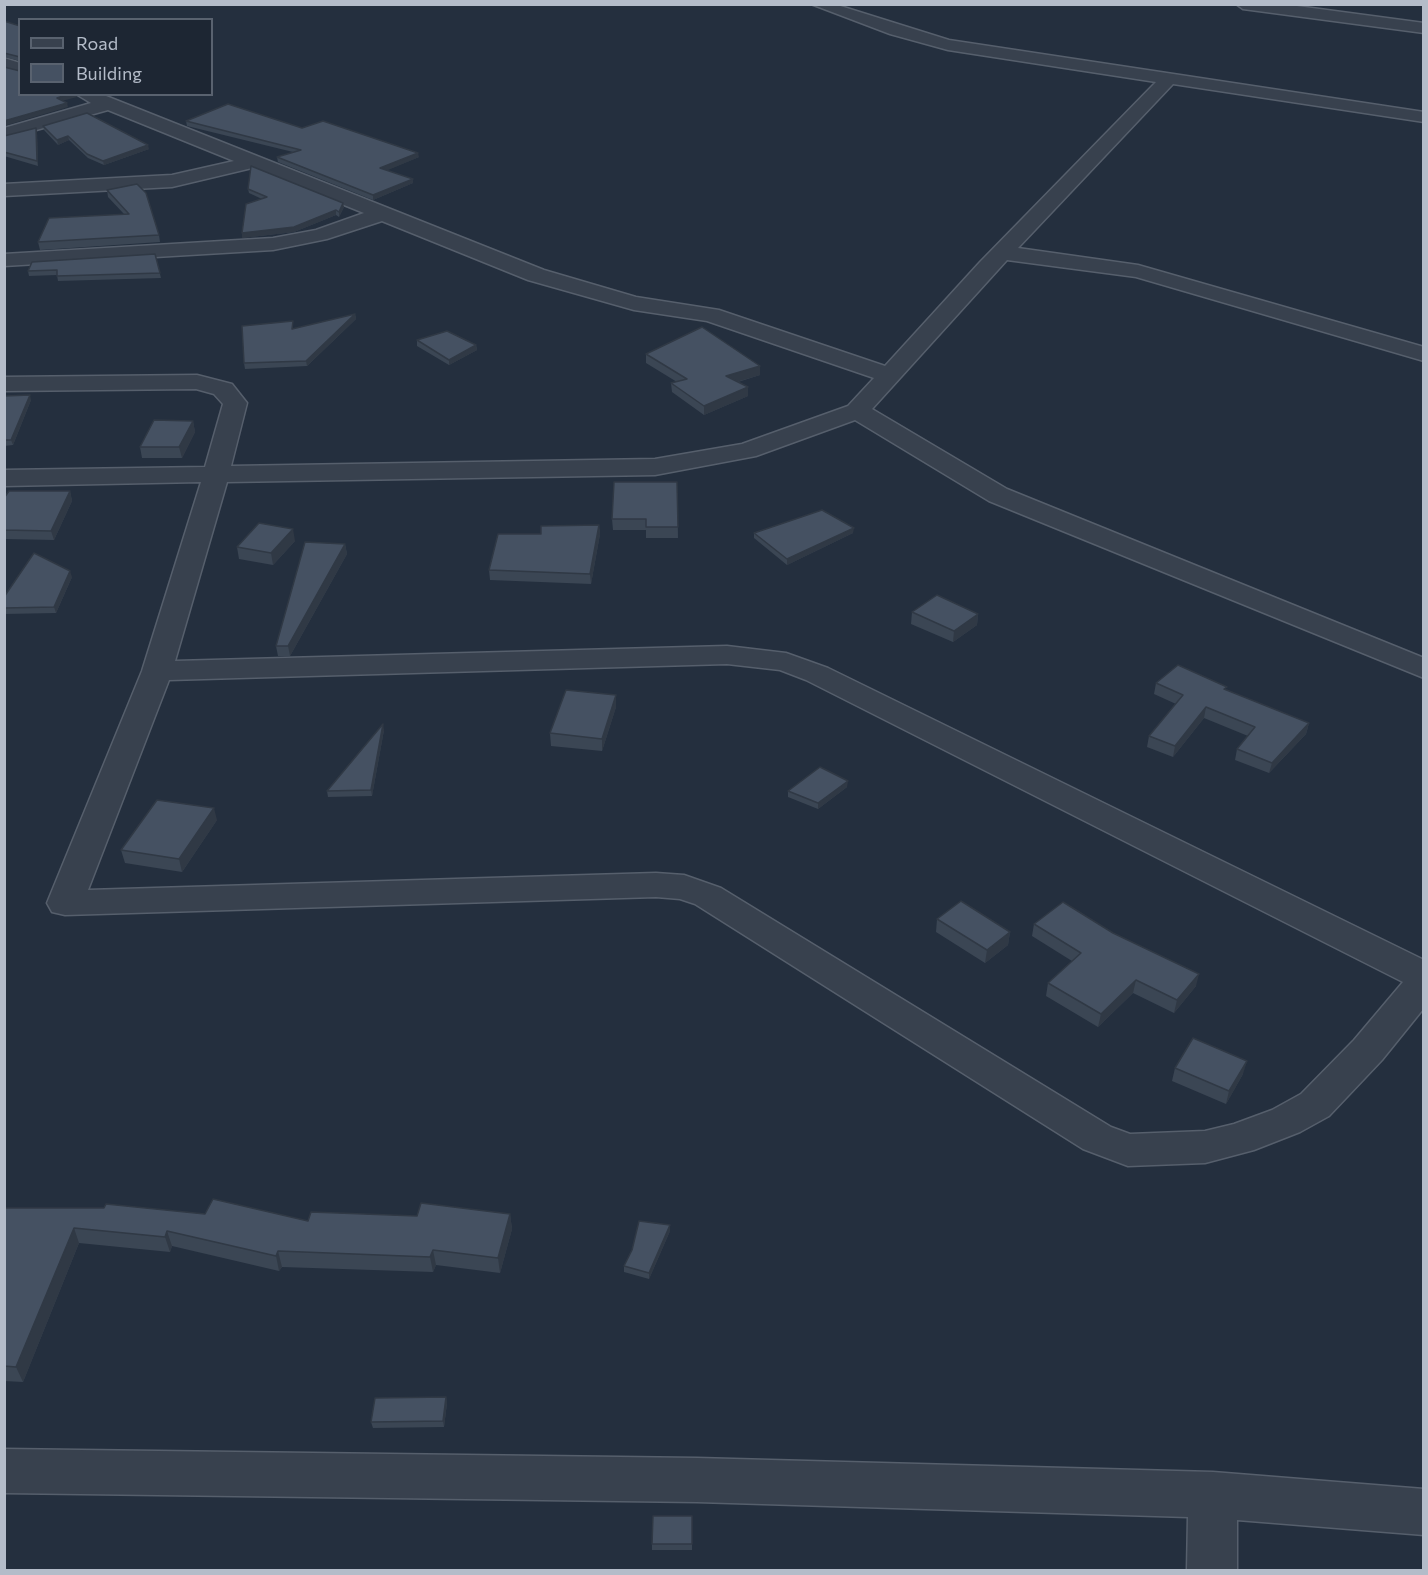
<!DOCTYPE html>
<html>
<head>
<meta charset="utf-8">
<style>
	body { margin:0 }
	#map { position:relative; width:1428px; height:1575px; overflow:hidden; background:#242f3e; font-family:Commissioner,sans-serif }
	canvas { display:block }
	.frame { position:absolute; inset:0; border:6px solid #b4bcc9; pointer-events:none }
	.legend { position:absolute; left:18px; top:18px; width:195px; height:78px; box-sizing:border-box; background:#1d2633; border:2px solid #59626f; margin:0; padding:8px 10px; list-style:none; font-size:18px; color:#b4bcc9 }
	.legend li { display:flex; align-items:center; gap:12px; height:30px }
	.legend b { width:30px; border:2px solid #59626f }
</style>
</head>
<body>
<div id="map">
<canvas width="1428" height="1575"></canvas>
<div class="frame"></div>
<ul class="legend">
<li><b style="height:8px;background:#38414e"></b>Road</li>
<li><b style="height:16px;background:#455162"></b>Building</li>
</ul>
</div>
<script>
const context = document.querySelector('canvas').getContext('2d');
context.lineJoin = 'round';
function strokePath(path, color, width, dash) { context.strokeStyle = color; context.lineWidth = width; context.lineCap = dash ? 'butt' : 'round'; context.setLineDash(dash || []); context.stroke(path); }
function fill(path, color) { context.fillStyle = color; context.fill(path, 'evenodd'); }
const minor = new Path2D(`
	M811 4H834L949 40 1424 112V122L1173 84 1018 248 1138 265 1424 347V361L1136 277 1007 260 872 409 1007 489 1424 658V678L989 501 855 420 756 456 655 475 227 482 175 661 727 646 786 653 828 668 1424 960V1008L1382 1060 1329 1116 1300 1132 1254 1150 1205 1163 1128 1166 1083 1149 695 904 680 899 656 897 65 915 52 912 47 903 142 671 201 482 4 486V470L205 467 223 404 214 394 196 389 4 391V377L197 375 232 384 247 403 231 466 655 459 742 444 848 406 874 378 707 321 634 310 528 280 382 221 327 239 273 250 4 266V254L273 238 316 230 364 213 252 168 172 187 4 196V184L172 175 234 161 108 110 4 139V128L91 103 76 94H101L544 270 636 297 719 310 885 366 980 262 1156 82 948 50 890 34ZM727 664 780 670 806 680 1403 982 1354 1040 1301 1094 1272 1110 1234 1124 1205 1131 1130 1134 1111 1127 721 888 684 875 656 873 88 890 169 680Z
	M1236 4H1282L1424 23V33L1243 9Z
	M4 58 20 63V74L4 69Z
	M4 1449 697 1458 1213 1472 1424 1489V1535L1237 1520V1570H1187L1188 1517 697 1502 4 1493Z`);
strokePath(minor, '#565f6c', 3);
fill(minor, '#38414e');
fill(new Path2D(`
	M4 21 20 26V61L4 57Z
	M186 121 302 128 419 157 387 170 413 183 373 200 278 162 277 157 293 152 187 126Z
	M43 126 149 149 104 165 88 158 69 140 58 145 44 130Z
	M37 132 38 166 4 156V136Z
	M248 189 344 207 339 217 336 215 294 232 242 238 262 199 249 193Z
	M107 190 159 235 160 242 40 250 38 242 124 214 108 197Z
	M155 254 161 278 58 281 57 275 29 276 28 271Z
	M355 314 356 319 307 366 245 369 244 363 293 321V329Z
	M417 340 476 345 477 350 449 365 417 346Z
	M646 354 760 366V375L738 382 748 396 704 415 672 392 671 383 677 382 646 363Z
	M4 396 31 400 13 445 4 446Z
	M193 421 195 432 182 458H142L140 447Z
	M677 482 678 538H646V530H613L612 519Z
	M70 491 72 501 54 540 4 539V498Z
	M599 525 600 534 591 584 490 580 489 570 541 534Z
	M754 533H853L787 565 754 538Z
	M295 541 273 565 239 559 237 547Z
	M345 544 347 554 290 656H278L276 646Z
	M72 577 56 613 4 614V597Z
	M912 612 978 614 977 625 953 642 911 624Z
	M1156 683 1226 690 1309 723 1306 734 1269 773 1235 760 1237 749 1248 736 1204 718 1173 757 1147 747 1149 736 1176 704 1154 694Z
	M616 707 602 751 551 746 550 733Z
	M384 730 372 796 328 797 327 791Z
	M847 787 818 809 788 797V791Z
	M217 820 182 872 125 863 121 850Z
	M937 919 1010 932 1008 945 985 963 936 932Z
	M1034 924 1196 986 1174 1013 1133 993 1098 1027 1046 996 1048 983 1072 961 1032 936Z
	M1175 1068 1243 1074 1226 1104 1172 1081Z
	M4 1208 205 1214 308 1221 417 1216 510 1214 512 1229 500 1273 436 1265 433 1272 282 1267 279 1271 172 1246 170 1252 79 1243 23 1382 4 1381Z
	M670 1231 649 1279 624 1272V1266Z
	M446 1397 447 1403 444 1427 373 1428 371 1422Z
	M692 1516V1550H652V1544Z`), '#3b4654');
fill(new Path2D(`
	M69 94H76L77 97 58 102 57 98Z
	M67 103 68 107 4 126V121Z
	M36 128 37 132 38 166 37 161Z
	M68 136 69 140 58 145 57 140Z
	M148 145 149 149 104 165 103 161Z
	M418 153 419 157 381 173 380 168Z
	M413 179V183L373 200V195Z
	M343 203 344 207 339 217V212Z
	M336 210V215L294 232 242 238V233Z
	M355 314 356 319 307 366 306 361Z
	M476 345 477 350 449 365V360Z
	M760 366V375L726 385V376Z
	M748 387V396L704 415V406Z
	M30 395 31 400 13 445 11 440Z
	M193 421 195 432 182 458 179 447Z
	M70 491 72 501 54 540 51 531Z
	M599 525 600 534 591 584 590 574Z
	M854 528 853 533 787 565V559Z
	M293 529 295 541 273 565 271 553Z
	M345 544 347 554 290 656 288 646Z
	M70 571 72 577 56 613 54 607Z
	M978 614 977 625 953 642 954 631Z
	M616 695V707L602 751V739Z
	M1206 707 1204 718 1173 757 1175 746Z
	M1309 723 1306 734 1269 773 1272 763Z
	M383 724 384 730 372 796 371 790Z
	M848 781 847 787 818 809V803Z
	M214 808 217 820 182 872 179 859Z
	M1010 932 1008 945 985 963 987 950Z
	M1199 974 1196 986 1174 1013 1177 1000Z
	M1136 980 1133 993 1098 1027 1101 1014Z
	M1247 1061 1243 1074 1226 1104 1229 1091Z
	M510 1214 512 1229 500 1273 498 1258Z
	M670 1225V1231L649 1279V1273Z
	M74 1228 79 1243 23 1382 16 1367Z
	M167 1231 172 1246 170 1252 165 1237Z
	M433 1250 436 1265 433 1272 430 1257Z
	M278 1251 282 1267 279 1271 276 1256Z
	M446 1397 447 1403 444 1427 443 1421Z`), '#303945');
const building = new Path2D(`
	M4 21 20 26V57L4 53Z
	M4 67 20 71V94H69L57 98 67 103 4 121Z
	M228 104 302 128 323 121 418 153 380 168 413 179 373 195 277 157 301 150 186 121Z
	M87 113 148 145 103 161 87 154 68 136 57 140 43 126Z
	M36 128 37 161 4 152V136Z
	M251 166 343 203 339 212 336 210 294 227 242 233 246 204 267 197 248 189Z
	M137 184 146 193 159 235 38 242 49 218 129 214 107 190Z
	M155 254 160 273 57 276V270L28 271 32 262Z
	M355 314 306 361 244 363 242 326 293 321 292 329Z
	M702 327 760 366 726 376 748 387 704 406 671 383 687 379 646 354Z
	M447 331 476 345 449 360 417 340Z
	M30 395 11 440H4V396Z
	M154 420 193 421 179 447H140Z
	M614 482H677L678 527H646V519H612Z
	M9 491H70L51 531 4 530V498Z
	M822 510 854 528 787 559 754 533Z
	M259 523 293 529 271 553 237 547Z
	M599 525 590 574 489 570 498 534H541V526Z
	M305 542 345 544 288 646H276Z
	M34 553 70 571 54 607 4 608V597Z
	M937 595 978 614 954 631 912 612Z
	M1178 665 1227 687 1224 689 1309 723 1272 763 1237 749 1255 727 1206 707 1175 746 1149 736 1183 695 1156 683Z
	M566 690 616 695 602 739 550 733Z
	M383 724 371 790 327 791Z
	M820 767 848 781 818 803 788 791Z
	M157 800 214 808 179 859 121 850Z
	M961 901 1010 932 987 950 937 919Z
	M1063 902 1113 933 1199 974 1177 1000 1136 980 1101 1014 1048 983 1081 953 1034 924Z
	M1193 1038 1247 1061 1229 1091 1175 1068Z
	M213 1199 308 1221 311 1212 417 1216 421 1203 510 1214 498 1258 433 1250 430 1257 278 1251 276 1256 167 1231 165 1237 74 1228 16 1367 4 1366V1208H104L106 1204 205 1214Z
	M639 1221 670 1225 649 1273 624 1266 632 1250Z
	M446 1397 443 1421 371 1422 375 1398Z
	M653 1516H692V1544H652Z`);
fill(building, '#455162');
strokePath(building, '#303945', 1.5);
</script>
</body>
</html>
